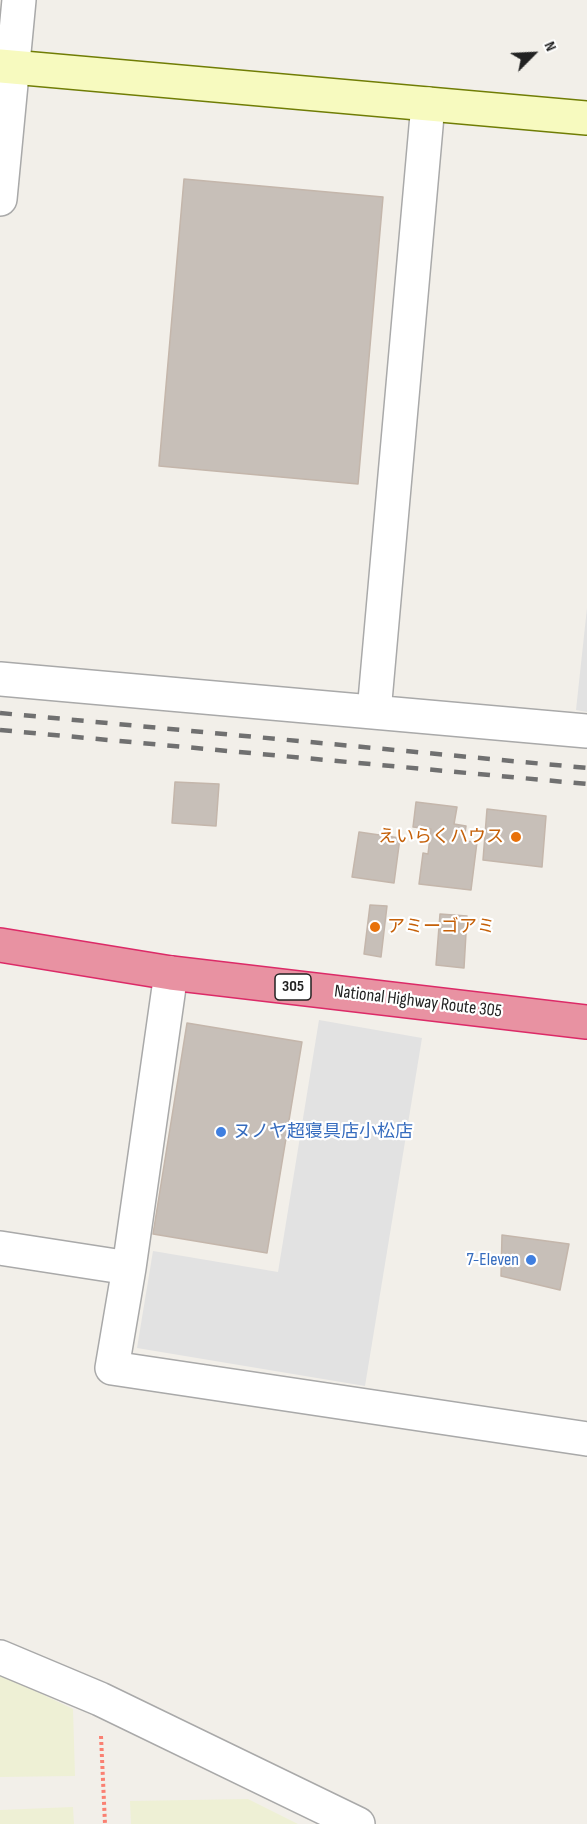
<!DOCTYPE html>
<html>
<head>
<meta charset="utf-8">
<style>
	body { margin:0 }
	#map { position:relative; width:587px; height:1824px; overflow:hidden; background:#f2efe9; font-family:"Sofia Sans Condensed",sans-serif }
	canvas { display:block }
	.north { position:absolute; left:503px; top:24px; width:60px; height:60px; -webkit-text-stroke:4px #fff; paint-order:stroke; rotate:66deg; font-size:16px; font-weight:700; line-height:24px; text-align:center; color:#222 }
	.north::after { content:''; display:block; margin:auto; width:21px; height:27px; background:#222; clip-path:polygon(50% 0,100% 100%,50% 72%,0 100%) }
</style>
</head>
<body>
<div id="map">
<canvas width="587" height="1824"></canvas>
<div class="north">N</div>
</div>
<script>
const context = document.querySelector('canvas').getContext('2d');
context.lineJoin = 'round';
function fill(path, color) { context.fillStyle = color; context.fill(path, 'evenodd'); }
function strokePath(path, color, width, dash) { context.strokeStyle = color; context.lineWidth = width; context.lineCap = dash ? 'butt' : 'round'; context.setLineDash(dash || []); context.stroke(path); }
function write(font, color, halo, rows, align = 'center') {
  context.font = font + ' "Sofia Sans Condensed","Noto Sans JP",sans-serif'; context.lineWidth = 4.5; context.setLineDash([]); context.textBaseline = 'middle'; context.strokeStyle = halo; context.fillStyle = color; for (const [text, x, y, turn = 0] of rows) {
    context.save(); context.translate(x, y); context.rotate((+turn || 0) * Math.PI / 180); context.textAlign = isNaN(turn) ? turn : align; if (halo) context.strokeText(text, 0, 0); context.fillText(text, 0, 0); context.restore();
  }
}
fill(new Path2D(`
	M0 1674 73 1709 75 1776 0 1777Z
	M248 1799 298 1824H131L130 1801Z
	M73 1807 74 1824H0V1810Z`), '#eef0d5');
fill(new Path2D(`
	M587 608V712L576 710Z
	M319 1020 422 1038 365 1386 137 1348 153 1251 278 1272Z`), '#e2e2e2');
const building = new Path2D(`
	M184 179 383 197 358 484 159 466Z
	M175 782 219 784 216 826 172 823Z
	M416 802 457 807 454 824 466 826 464 841 477 842 471 890 419 884 423 853 428 854 431 829 413 827Z
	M487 809 546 816 542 867 483 860Z
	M359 832 400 838 394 883 352 877Z
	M370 905 387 906 381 957 364 954Z
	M440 914 467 916 464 968 436 965Z
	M187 1023 302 1042 267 1253 153 1234Z
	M502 1235 569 1244 560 1290 501 1276Z`);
fill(building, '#c7bfb8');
strokePath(building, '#c4b6ab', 1.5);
const street = new Path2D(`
	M0 199 19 0
	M0 679 587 731
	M374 712 428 104
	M171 973 129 1268 112 1368 587 1439
	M0 1248 129 1268
	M0 1657 100 1699 358 1824`);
const secondary = new Path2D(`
	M0 66 587 118`);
const highway = new Path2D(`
	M0 945 171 973 587 1022`);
strokePath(street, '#a9a9a9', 36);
strokePath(secondary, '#707d05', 36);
strokePath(highway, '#dc2a67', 36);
strokePath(new Path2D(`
	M101 1736 105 1824`), '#fa8072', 4, [3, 3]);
strokePath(street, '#fff', 33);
strokePath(secondary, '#f7fabf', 33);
strokePath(highway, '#e892a2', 33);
strokePath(new Path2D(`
	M0 713 587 768
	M0 730 587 784`), '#707070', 4.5, [12, 12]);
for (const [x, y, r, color] of [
	[516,837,6,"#e8710a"],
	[375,927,6,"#e8710a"],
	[221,1132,6,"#3f7fe0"],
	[531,1260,6,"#3f7fe0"]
]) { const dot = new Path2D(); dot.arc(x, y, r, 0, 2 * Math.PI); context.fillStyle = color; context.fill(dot); strokePath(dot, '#fff', 2); }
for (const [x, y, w] of [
	[293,987,36]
]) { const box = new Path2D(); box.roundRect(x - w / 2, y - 13, w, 26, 4.5); context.fillStyle = '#fff'; context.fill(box); strokePath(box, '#222', 1.5); }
write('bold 16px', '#222', null, [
	["305",293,987]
]);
write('18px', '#c56008', '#fff', [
	["えいらくハウス",504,837],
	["アミーゴアミ",387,927,"left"]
], 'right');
write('18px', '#222', '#fff', [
	["National Highway Route 305",418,1002,7]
]);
write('18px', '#366cbe', '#fff', [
	["ヌノヤ超寝具店小松店",233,1132],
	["7-Eleven",519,1260,"right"]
], 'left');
</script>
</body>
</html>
